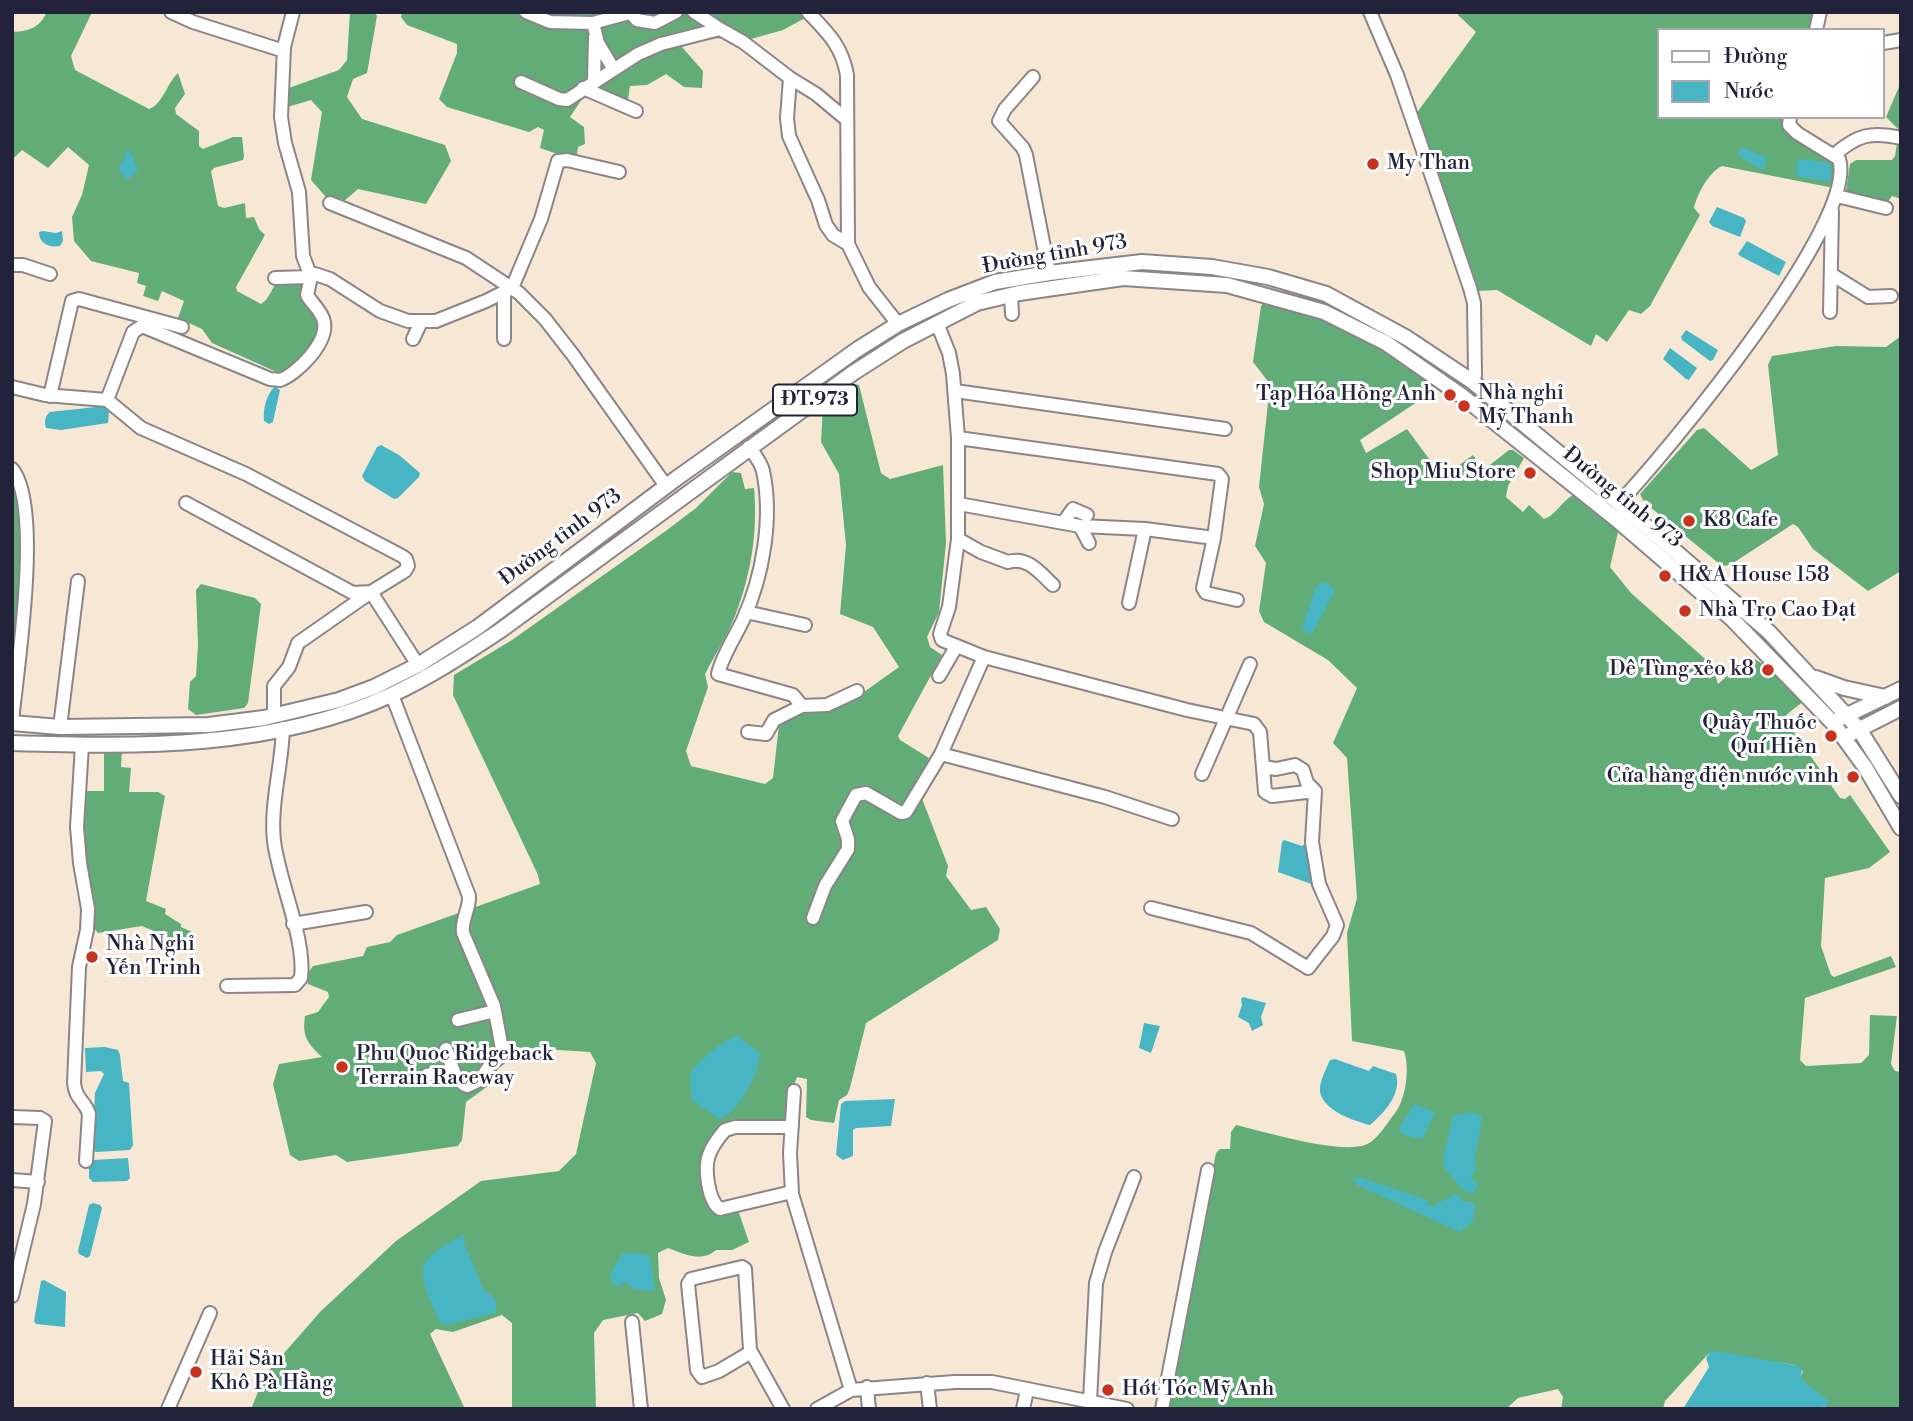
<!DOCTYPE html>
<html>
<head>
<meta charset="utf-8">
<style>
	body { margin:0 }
	#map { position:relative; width:1913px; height:1421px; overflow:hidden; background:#f6e8d5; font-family:"Libre Bodoni",serif }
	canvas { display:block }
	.frame { position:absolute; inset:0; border:14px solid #22223b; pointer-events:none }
	.legend { position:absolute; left:1657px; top:28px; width:228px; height:91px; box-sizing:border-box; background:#fff; border:2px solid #a7a7b1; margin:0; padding:9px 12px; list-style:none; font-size:21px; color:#22223b }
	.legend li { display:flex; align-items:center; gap:14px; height:35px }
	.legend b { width:35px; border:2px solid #a7a7b1 }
</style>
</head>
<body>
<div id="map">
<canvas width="1913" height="1421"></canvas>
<div class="frame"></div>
<ul class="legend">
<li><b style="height:9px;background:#fff"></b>Đường</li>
<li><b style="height:19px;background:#48b5c4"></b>Nước</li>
</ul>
</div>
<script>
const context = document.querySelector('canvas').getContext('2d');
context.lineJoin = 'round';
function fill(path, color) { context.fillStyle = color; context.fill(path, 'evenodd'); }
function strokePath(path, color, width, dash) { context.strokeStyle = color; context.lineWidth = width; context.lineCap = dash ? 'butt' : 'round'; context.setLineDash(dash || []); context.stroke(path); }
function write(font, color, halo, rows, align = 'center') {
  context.font = font + ' "Libre Bodoni",serif'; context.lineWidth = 6; context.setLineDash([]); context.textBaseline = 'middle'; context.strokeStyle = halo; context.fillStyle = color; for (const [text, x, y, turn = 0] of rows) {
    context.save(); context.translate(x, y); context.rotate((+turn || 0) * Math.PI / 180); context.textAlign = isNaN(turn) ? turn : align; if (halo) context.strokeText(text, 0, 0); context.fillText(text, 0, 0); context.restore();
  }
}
fill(new Path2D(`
	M47 12H92L71 56 75 70 149 109C163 104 167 83 178 73L185 94 175 108 176 114 199 131V146L203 149 233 137H242L244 156 243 160 214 168 211 171 218 206 224 208 245 203 246 218 254 217 259 229 265 235 236 287 237 291 261 304C270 299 271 287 280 280L302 281 306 286 302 298C306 303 314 309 316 315 325 340 298 363 281 374L212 343 202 329 178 318 184 301 162 291 158 301 143 296 146 286 137 283 139 273 91 261 74 241 72 217 82 195 89 165 68 147 48 168 22 150 12 160V32C30 31 39 28 47 12Z
	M350 12H374L377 16 367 73 353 79 347 97 362 119 445 145 451 161 426 204 358 189 344 201 326 197 311 180 322 112 311 100 284 108 286 89 339 70 347 60Z
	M402 12H803L805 18 783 30 751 39 704 38 682 47 703 71 702 88 684 87 666 74 647 85 630 86 628 99 618 112 586 93 570 117 584 127 585 144 578 147 577 154 569 158 540 148 544 130 538 127 529 132 447 107 439 99 457 53V44L407 25 401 17Z
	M1459 12H1817L1812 30H1659V117H1786L1836 159 1837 184 1829 187 1722 166C1709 172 1697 194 1694 208L1700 215 1650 306 1641 314 1629 310 1607 342 1596 334 1591 346 1497 290 1477 291 1416 114 1476 32 1458 15Z
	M1901 82V199L1892 196 1887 203 1846 191 1850 164 1856 160H1892L1895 156 1899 130 1886 117Z
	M1266 300 1372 337 1430 377 1425 387 1432 392 1360 440 1366 453 1407 429 1441 475 1444 476 1473 455 1482 468H1486L1509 450H1513L1524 458 1508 486 1506 497 1523 512 1529 505 1544 519C1557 515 1562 499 1576 494L1619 528 1610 567 1631 593 1712 665 1718 684 1750 656 1761 663 1766 661 1804 701 1786 715V721L1840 798 1845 799 1850 795 1890 852 1869 868 1825 878 1821 946 1831 975 1834 977 1891 956 1896 967 1805 998 1800 1060 1806 1066 1861 1063 1869 1055 1870 1015 1897 1016 1891 1064 1895 1071 1901 1072V1409H1810L1827 1406 1800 1379 1803 1371 1795 1365 1710 1352 1665 1401 1663 1409H1561L1563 1397 1558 1389 1518 1398 1506 1409H1167L1185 1307 1216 1153 1220 1149H1230L1231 1132 1236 1125C1266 1132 1338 1154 1365 1145 1377 1141 1387 1123 1395 1113 1406 1099 1410 1068 1404 1051L1352 1041 1347 933 1357 898 1347 758 1333 743 1357 688 1328 660 1264 622 1259 611 1266 563 1255 546 1264 504 1259 487 1270 384 1253 362 1261 306Z
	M1901 336V571L1868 591 1813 549 1798 527 1793 524 1730 565 1722 566 1644 502 1640 494 1697 430 1704 428 1751 470 1778 455 1768 365 1772 356 1836 346 1886 347Z
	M851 383 859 385 881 473 890 479 943 465 946 543 939 612 927 637 930 647 942 655 898 736 900 740 929 758 914 791 921 796 948 866 946 876 971 910 986 907 1000 929 998 940 866 1023 850 1088 847 1095 839 1100 834 1123 811 1120 806 1117 807 1079 797 1077 792 1090 789 1119H733L721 1130 708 1151 709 1202 738 1210 749 1242 732 1250H716C701 1263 685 1254 668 1248L658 1253 659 1278 666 1300 662 1314 645 1321 638 1313 603 1320 594 1333 596 1409H512V1323L502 1315 453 1332 436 1329 430 1334 465 1409H251L265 1375 320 1312 396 1241 481 1181 559 1171 576 1154 596 1063 590 1052 511 1047 488 1086 466 1102 462 1140 458 1146 347 1162 336 1155 299 1161 290 1155 273 1084 279 1064 322 1057C307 1043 302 1036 305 1016L318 1012 329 997 328 992 308 984 306 976 313 966 363 956 367 947 390 942 397 935 540 884 538 875 453 695 454 675 512 640 667 530 696 508 732 472 741 473 745 489 754 488C758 531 751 575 735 616 727 636 715 655 705 674L708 687 686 751 691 766 765 784 773 778 779 725 784 716 857 697 899 667 873 627 840 614 846 545 839 474 821 442 823 407Z
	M12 477 19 490 22 576 12 680Z
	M201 584 255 598 261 604 248 703 244 708 196 715 188 709 190 682 196 676 198 645 196 590Z
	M122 749 121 767 131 768 129 792H158L165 796 146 901 166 909 165 914 181 924V927L192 932 191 942 168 937 142 926 98 933 93 927 82 834 83 794 88 791H104V750Z`), '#62ad77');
fill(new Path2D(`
	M1742 147 1767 158 1763 170 1740 157 1738 154Z
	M130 151 138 171 127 180 120 172V164L124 162 125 152Z
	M1801 159 1830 163 1831 179 1829 181 1799 177 1796 175 1798 160Z
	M1717 207 1744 218 1746 221 1740 237 1712 226 1709 222Z
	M43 231 56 233 62 231 63 241 60 246C50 248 39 244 39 232Z
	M1747 241 1786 262 1779 276 1740 256 1738 254Z
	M1686 330 1718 350 1713 360 1710 361 1682 340 1681 337Z
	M1670 348 1697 368 1689 380 1686 379 1663 359Z
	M275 386 280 390 273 422 269 424 264 421C263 408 266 396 275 386Z
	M105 406 109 412 108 423 61 430 46 428C44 422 45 416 50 412Z
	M381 445 399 455 420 473 419 477 398 498 394 499 365 481 362 476 377 447Z
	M1326 582 1335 590 1313 632 1308 634 1302 627 1317 585Z
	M1284 840 1302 846 1308 841 1314 885 1278 872 1282 842Z
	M1243 997 1266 1003 1261 1017 1263 1025 1252 1031 1249 1023 1238 1017 1242 1005 1241 999Z
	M1144 1023 1160 1026 1151 1053 1139 1048Z
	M737 1036 760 1053C761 1071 737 1115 719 1119L692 1100 690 1074C702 1058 718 1043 737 1036Z
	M105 1047 118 1050 120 1055 123 1081 129 1083 133 1145 130 1150 96 1152 92 1150 95 1093 104 1074 101 1071 86 1072 85 1048Z
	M1335 1059 1369 1071 1373 1066 1396 1074C1402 1094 1384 1113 1370 1125 1354 1121 1324 1111 1320 1092 1319 1082 1326 1069 1330 1060Z
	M895 1099 891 1126 856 1128 853 1130V1156L843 1160 836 1155 841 1104 845 1101Z
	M1414 1104 1435 1112 1423 1138H1414L1401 1133 1399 1128Z
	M1470 1112 1481 1116 1482 1120 1475 1157 1476 1170 1471 1179 1478 1183 1475 1192 1472 1194 1463 1190 1444 1168 1443 1159 1453 1116Z
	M128 1158 130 1178 127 1181 93 1182 89 1178V1164L93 1160Z
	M1359 1177 1428 1200 1427 1206 1435 1205 1457 1193 1464 1202 1471 1201 1475 1205 1473 1221 1460 1232 1357 1185 1354 1178Z
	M93 1203 100 1205 102 1208 90 1256 87 1258 79 1254 78 1251 89 1205Z
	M462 1235 465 1237 464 1243 483 1288 495 1299 497 1308 495 1313 446 1325 440 1323C434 1307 415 1277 426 1261 434 1250 451 1242 462 1235Z
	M623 1253 645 1254 650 1258 655 1289 653 1291 634 1289 625 1282 618 1287 611 1280V1272Z
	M44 1280 66 1292 65 1327 36 1324 34 1321 41 1281Z
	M1715 1351 1795 1365 1802 1369 1801 1379 1829 1401 1827 1406 1810 1409H1683L1709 1367 1706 1358 1710 1352Z`), '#48b5c4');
const minor = new Path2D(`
	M171 12 193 22 284 51
	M526 12 550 22 593 23 633 12
	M694 12 720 29
	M808 12C828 33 842 46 847 75L848 244 869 287 898 324
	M1370 12 1397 75 1470 288 1474 303 1475 375 1473 382
	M631 13 637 20 655 23 676 12
	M593 23 598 43 613 68
	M1816 30 1820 12
	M1883 43 1901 40
	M1033 77 1005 109 999 121 1023 148 1026 155 1049 273
	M790 78 787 118 789 136 818 200 826 225 833 235 848 244
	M521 82 559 99 567 100 638 54 661 44 720 29 743 42 790 78 816 94 846 119
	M594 82 595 37
	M583 88 636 111
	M1834 155C1857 135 1871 131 1901 138
	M1837 196 1886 208
	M330 203 466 258 519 293 545 319 573 355 666 486
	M12 265H23L50 274
	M1831 274 1868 297 1891 296
	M275 278 311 277 315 274 330 279 380 311 408 321H436L486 301 512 288 541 219 558 161 567 160 619 172
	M1011 295 1012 314
	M1830 312 1832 211
	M937 323 949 353 953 374 958 438V539L949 607 940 634 942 640 984 657 1187 710 1254 724 1260 732 1265 792 1272 796 1315 791
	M413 339 421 322
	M504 339V292
	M12 387 45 395 107 400 141 428 246 474 402 556 406 559 408 566 405 571 371 592 353 593 186 503
	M955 391 1225 429
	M50 396 72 301 79 299 182 327
	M107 400 133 332 142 326 270 379 280 380C297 374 328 343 324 322 322 311 312 304 307 295L311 277 303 256 299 192 285 143 281 117 284 47 293 12
	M958 438 1218 474 1222 479 1214 538 1203 588 1206 593 1237 600
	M749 447C754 454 761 462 763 471 773 518 763 576 743 620 735 637 722 656 718 674L793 695 802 706
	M12 469C43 506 17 670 12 721
	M1619 503C1666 453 1860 221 1839 159L1797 133 1789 125 1790 117
	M959 504 1080 526 1145 529 1214 538
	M1063 523 1073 509 1087 515
	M1080 526 1089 543
	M958 539 981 552 1008 562C1028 556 1040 573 1053 585
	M1129 603 1145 529
	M746 612 805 625
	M984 657 941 754 1105 797 1172 819
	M939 676 956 647
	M392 695 469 896C470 909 461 919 463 933L494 1006 502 1049 499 1058 490 1065 480 1080 467 1086C454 1081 451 1062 446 1049
	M274 715V686L289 667 298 643 371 592 418 665
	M60 727 78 581
	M748 732 766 734 774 720 802 706 827 705 857 691
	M82 745 77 827 80 863 88 909 87 930 79 967 74 1083C76 1101 85 1100 89 1114L86 1161
	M1202 774 1250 664
	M1151 908 1251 933 1308 968 1333 936 1337 925 1319 884 1312 842 1315 791 1307 783 1303 770 1295 765 1276 769 1263 767
	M813 918 825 886 848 849V839L842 821 856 795 866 793 901 813 906 812 941 754
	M293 924 366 912
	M227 986 295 985 301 978C306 940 279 882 274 841 270 804 282 766 283 728
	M458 1020 495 1011
	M427 1075 453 1070
	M794 1091 790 1153 792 1194 851 1390
	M12 1117 40 1118 45 1121 34 1204 12 1296
	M12 1180 38 1182
	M792 1192 720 1209C708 1201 704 1168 709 1155 712 1146 719 1137 725 1130L735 1127H792
	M632 1322 641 1409
	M751 1352 719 1371 702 1377 697 1370 688 1284 691 1279 742 1267 745 1269 750 1350 783 1409
	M927 1383 930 1409
	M867 1387 869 1409
	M1090 1401 1096 1283 1105 1252 1134 1177
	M168 1409 210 1313
	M817 1409 851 1390 955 1382H992L1127 1409
	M1023 1409 1027 1390
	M1162 1409 1208 1170`);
const major = new Path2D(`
	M1816 678 1844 688 1885 697
	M1839 719 1901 689
	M12 723 60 727 209 725 264 718 306 708 339 700 374 687 418 665 478 627 677 478 858 349 898 324 948 300 995 282 1049 273 1142 262 1212 267 1268 277 1326 294 1407 338 1473 382 1619 503 1769 632 1859 729 1901 796
	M1852 733 1901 708
	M12 743C139 747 273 749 391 695 430 677 465 654 501 630L853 373 903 341 977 303 1019 293 1123 278 1227 285 1324 312 1386 343 1462 396 1616 519 1732 619 1833 723 1865 767 1901 828`);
strokePath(minor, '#8c8588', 16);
strokePath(major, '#8c8588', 18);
strokePath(minor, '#fff', 12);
strokePath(major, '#fff', 14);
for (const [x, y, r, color] of [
	[1373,164,7,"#c8321e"],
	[1450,395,7,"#c8321e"],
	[1464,406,7,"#c8321e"],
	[1530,473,7,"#c8321e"],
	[1689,521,7,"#c8321e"],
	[1665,576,7,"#c8321e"],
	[1685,611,7,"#c8321e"],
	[1768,670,7,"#c8321e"],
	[1831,736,7,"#c8321e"],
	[1853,777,7,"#c8321e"],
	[92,957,7,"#c8321e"],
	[342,1067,7,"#c8321e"],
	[196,1372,7,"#c8321e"],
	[1108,1390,7,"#c8321e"]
]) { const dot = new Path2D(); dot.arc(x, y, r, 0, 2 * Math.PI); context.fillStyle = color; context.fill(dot); strokePath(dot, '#fff', 2.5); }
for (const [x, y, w] of [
	[815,400,84]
]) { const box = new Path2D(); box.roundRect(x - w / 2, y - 15.5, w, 31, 5); context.fillStyle = '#fff'; context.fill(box); strokePath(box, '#22223b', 2); }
write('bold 19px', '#22223b', null, [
	["ĐT.973",815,400]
]);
write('21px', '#22223b', '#fff', [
	["My Than",1387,164],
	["Nhà nghỉ",1478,394],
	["Mỹ Thanh",1478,418],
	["Tạp Hóa Hồng Anh",1436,395,"right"],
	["Shop Miu Store",1516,473,"right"],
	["K8 Cafe",1703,521],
	["H&A House 158",1679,576],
	["Nhà Trọ Cao Đạt",1699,611],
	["Dê Tùng xẻo k8",1754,670,"right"],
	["Quầy Thuốc",1817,724,"right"],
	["Quí Hiền",1817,748,"right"],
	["Cửa hàng điện nước vinh",1839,777,"right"],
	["Nhà Nghỉ",106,945],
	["Yến Trinh",106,969],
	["Phu Quoc Ridgeback",356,1055],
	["Terrain Raceway",356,1079],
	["Hải Sản",210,1360],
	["Khô Pà Hằng",210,1384],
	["Hớt Tóc Mỹ Anh",1122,1390]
], 'left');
write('21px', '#22223b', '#fff', [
	["Đường tỉnh 973",1055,255,-10],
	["Đường tỉnh 973",1622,498,39],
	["Đường tỉnh 973",561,538,-37]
]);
</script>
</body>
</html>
